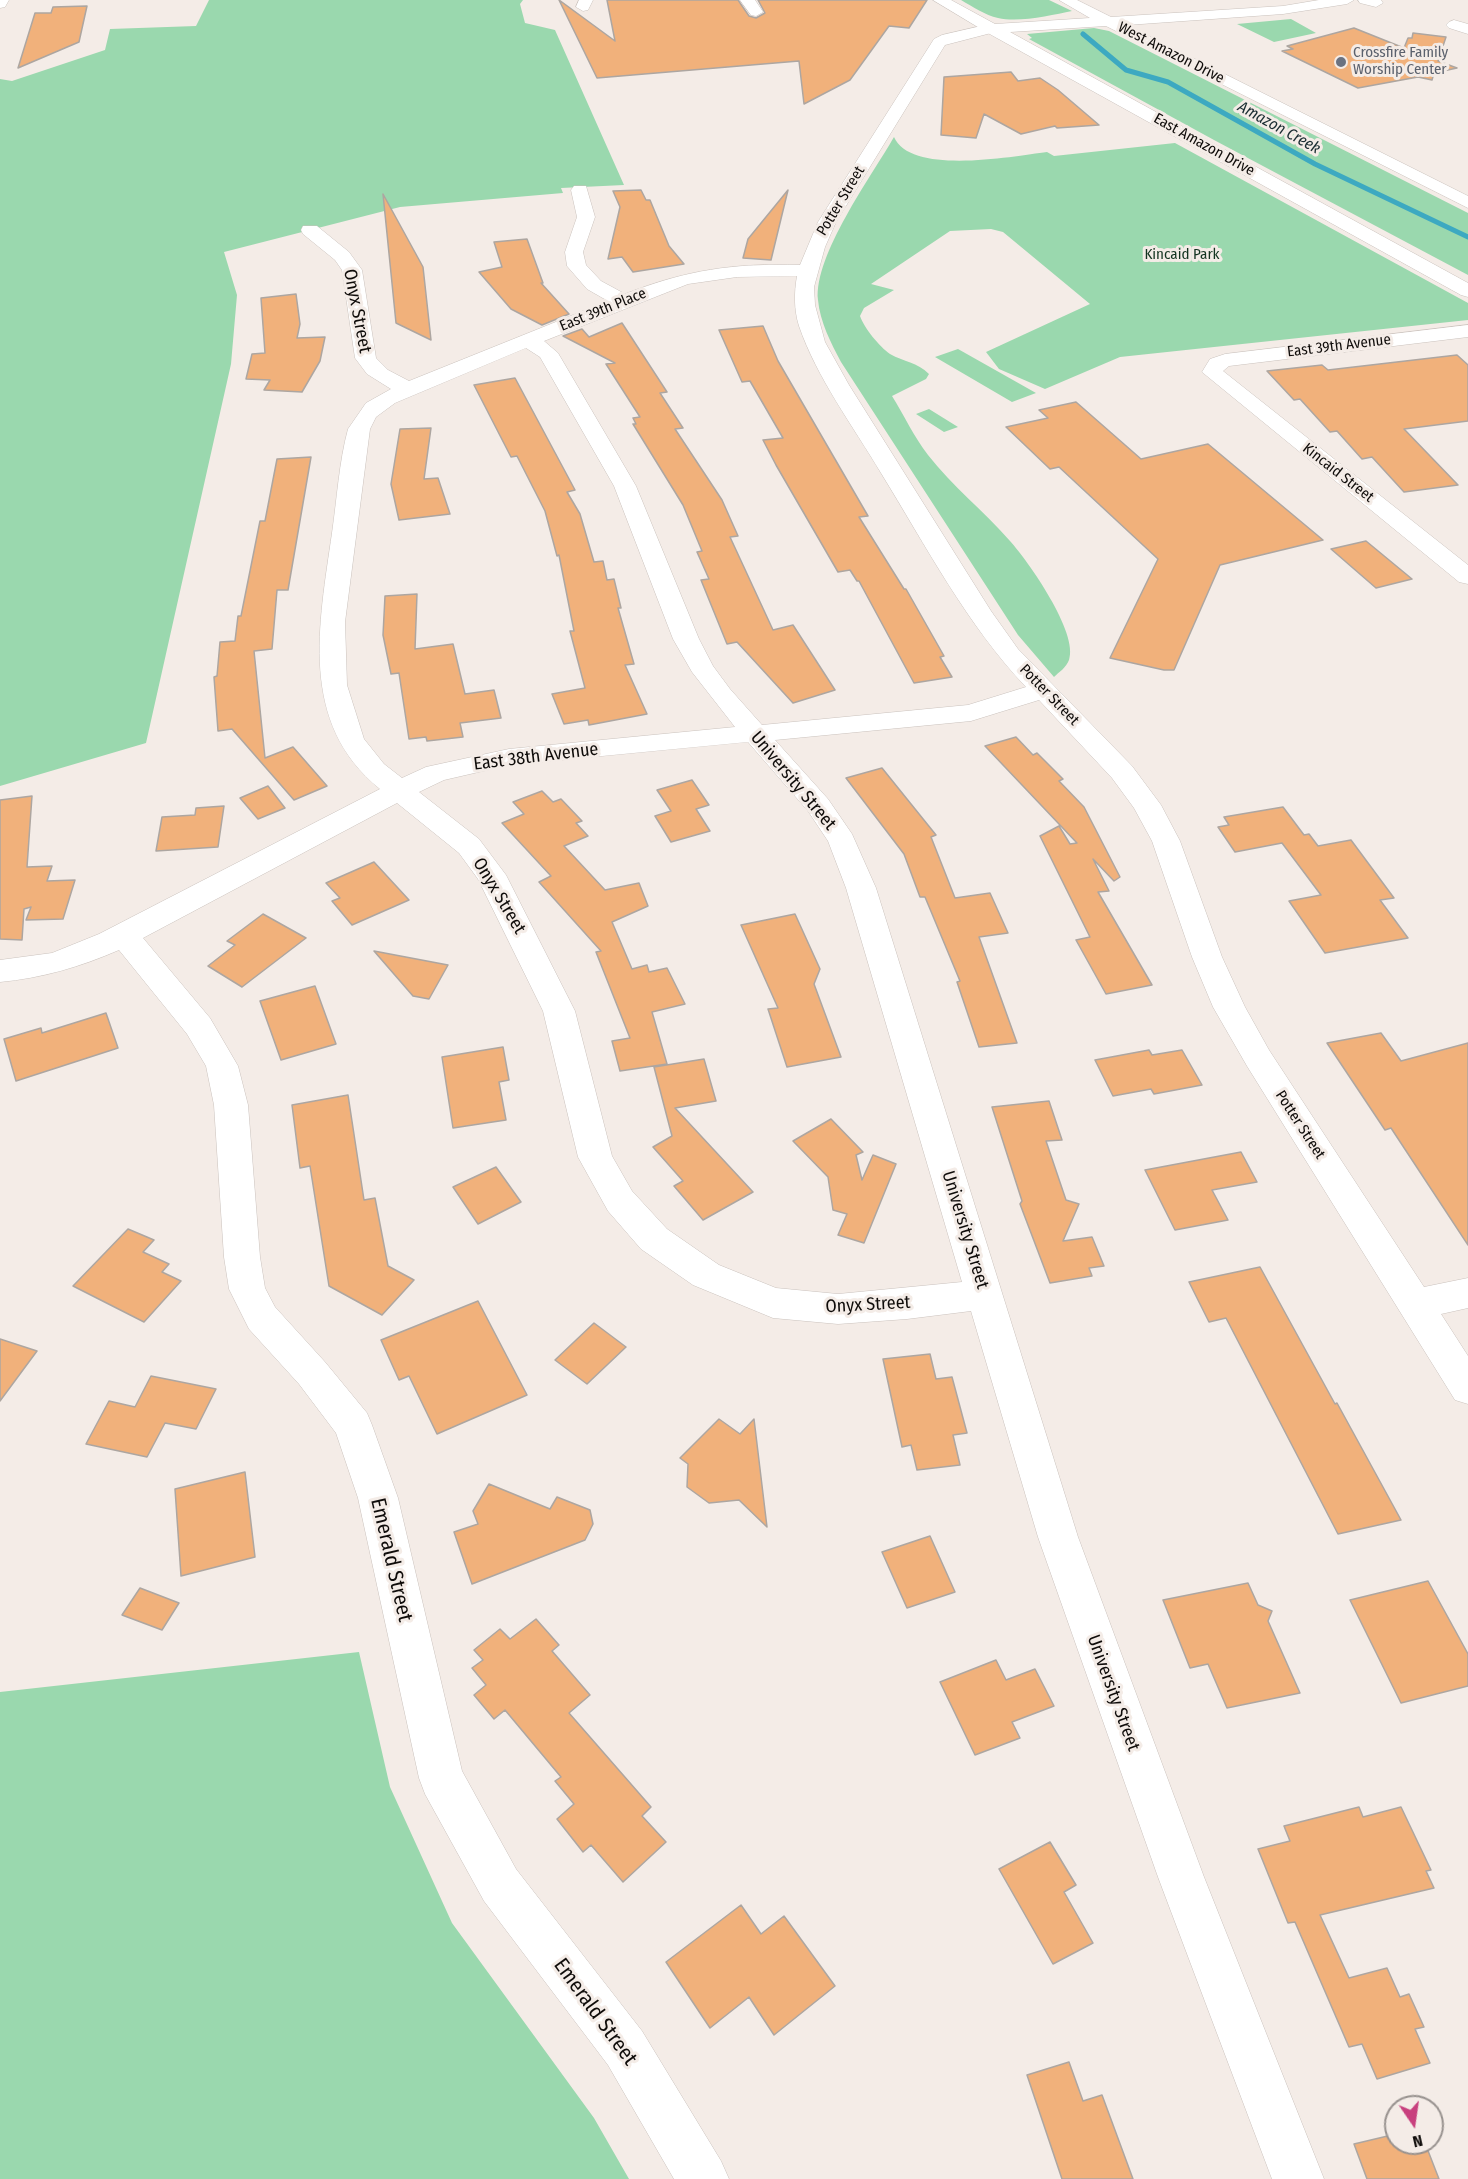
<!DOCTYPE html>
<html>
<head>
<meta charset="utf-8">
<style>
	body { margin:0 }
	#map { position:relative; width:1468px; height:2179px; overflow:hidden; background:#f4ece7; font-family:"Fira Sans Condensed",sans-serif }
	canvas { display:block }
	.north { position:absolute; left:1384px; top:2095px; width:60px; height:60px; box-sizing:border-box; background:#f4ece7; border:2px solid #98928f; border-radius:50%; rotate:167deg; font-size:16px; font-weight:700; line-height:24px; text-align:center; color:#0f0c0a }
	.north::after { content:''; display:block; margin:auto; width:21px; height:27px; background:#c8407e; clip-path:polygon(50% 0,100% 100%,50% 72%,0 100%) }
</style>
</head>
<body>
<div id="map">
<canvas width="1468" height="2179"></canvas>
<div class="north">N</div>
</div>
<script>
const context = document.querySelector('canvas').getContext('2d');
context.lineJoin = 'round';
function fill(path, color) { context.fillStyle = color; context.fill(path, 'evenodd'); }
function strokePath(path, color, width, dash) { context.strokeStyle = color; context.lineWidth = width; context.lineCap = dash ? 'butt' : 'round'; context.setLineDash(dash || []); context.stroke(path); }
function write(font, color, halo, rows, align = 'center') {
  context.font = font + ' "Fira Sans Condensed",sans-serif'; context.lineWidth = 6; context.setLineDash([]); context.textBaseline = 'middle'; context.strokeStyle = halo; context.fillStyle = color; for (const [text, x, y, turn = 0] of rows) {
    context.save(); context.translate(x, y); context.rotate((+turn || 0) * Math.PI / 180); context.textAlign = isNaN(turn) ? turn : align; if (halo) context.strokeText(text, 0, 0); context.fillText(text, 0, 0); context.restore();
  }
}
fill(new Path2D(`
	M209 0H523L520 4 525 23 555 30 624 185 561 188 563 193 400 207 224 252 237 295 231 364 146 743 0 786V79L12 81 105 50 110 29 196 26Z
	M961 0H1049L1072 11C1052 15 1019 23 998 18 985 15 973 7 961 0Z
	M1291 19 1316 33 1274 42 1237 24Z
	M1094 28 1109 31 1468 213V275L1214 140 1029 39 1032 38 1027 34Z
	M894 137C911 176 1014 156 1047 152L1054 156 1175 143 1468 303V320L1120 357 1045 389 999 369 986 352 1090 304 1003 232 991 229 950 231 871 284 894 290 864 308 860 316C864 328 880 347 890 354 904 362 917 362 929 374L926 379 892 396C904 415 914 437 928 455 952 486 984 511 1010 541 1028 561 1079 633 1069 660 1066 668 1059 672 1054 677L1018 635 841 362C831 343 820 322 818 300 814 255 871 177 894 137Z
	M958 349 1036 393 1012 402 935 357Z
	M929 409 958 427 944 432 916 414Z
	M359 1652 390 1787 452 1923 594 2118 629 2179H0V1692Z`), '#9ad8ae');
strokePath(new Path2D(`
	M1083 34 1126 70 1168 82 1315 164 1468 237`), '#3da9c1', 5);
const building = new Path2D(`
	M559 0 615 41 607 0H738L749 16 756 18 765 13 758 0H927L909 28 889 26 850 80 804 104 799 61 597 78Z
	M87 6 79 42 18 68 35 13H51L53 7Z
	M1354 28 1404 48 1408 38H1412L1413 33 1446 37 1438 61 1457 68 1434 73 1432 80 1418 77 1358 88 1282 51 1293 49 1287 46Z
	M1011 72 1018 81 1040 78 1058 90 1099 125 1057 128 1055 126 1021 134 984 114 976 138 941 135 944 77Z
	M641 190 646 200H650L669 246 684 264 633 272 622 257 608 259 620 207 613 191Z
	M788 190 771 260 743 258 748 239Z
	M383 194 423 267 431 340 396 323Z
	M527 239 543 283H541L569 314 542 325 511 309 479 272 502 267 494 242Z
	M296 294 300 324 297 338 325 337 320 361 302 392 264 390 270 380 246 379 252 354 265 353 261 298Z
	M622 323 667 392 660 393 683 428 675 429 722 500 738 536 730 537 773 630 793 625 835 690 793 703 737 642 727 644 701 580 709 579 697 552 702 551 683 505 633 424H636L633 418 640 417 606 364 615 363 563 336 582 329 589 337Z
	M763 326 778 361 868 516 859 517 904 589H906L944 656 940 657 952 677 914 683 859 581H857L850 570 838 572 776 465 763 440 783 438 750 381 742 382 719 330Z
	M1457 355 1468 365V421L1404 429 1458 485 1404 492 1372 457 1362 459 1337 431 1330 432 1300 399 1294 400 1267 371 1322 365 1328 370Z
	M515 378 575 490 567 492 580 514 594 562 603 561 607 580 614 579 621 608H618L634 664 625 665 647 714 589 725 588 720 564 724 552 694 585 688 570 631H574L559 555 557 556 545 511 517 456 511 457 474 385Z
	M1076 402 1141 459 1208 444 1323 540 1220 565 1174 670H1164L1110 658 1158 559 1059 467 1050 469 1006 427 1048 418 1039 410Z
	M431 428 424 479 438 478 450 514 399 520 391 484 400 429Z
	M311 457 288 590H277L272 649 254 651 265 758 293 747 327 786 294 800 232 729 218 731 214 677 217 676 220 642 235 641 238 616H241L260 521H265L277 459Z
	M1366 541 1412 579 1376 588 1331 549Z
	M417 594 415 649 453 644 465 694 494 690 501 718 460 723 463 737 427 741 426 737 409 739 399 673 391 674 383 635 385 596Z
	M1016 737 1033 755 1037 753 1063 779 1059 781 1084 807 1120 877 1114 881 1093 859 1109 891 1098 892 1152 985 1106 994 1076 940 1090 937 1040 836 1059 826 1070 844 1077 843 985 746Z
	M882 768 936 835 931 837 955 898 990 893 1008 933 979 937 1017 1043 979 1047 957 982 960 981 925 897H920L904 854 846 778Z
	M692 780 709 805 696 809 710 831 671 842 655 816 671 811 657 790Z
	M268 786 285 808 258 819 240 798Z
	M542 791 553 802 561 799 582 821 576 823 588 836 564 846 605 890 639 883 648 906 612 922 632 969 647 965 649 972 667 968 685 1004 652 1012 667 1064 620 1071 612 1041 630 1038 596 952 601 951 539 882 551 876 502 823 524 814 513 802Z
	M32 796 27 867 52 866 47 881 75 880 63 919 26 920 31 907 24 909 22 940 0 939V800Z
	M224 806 218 847 156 851 162 817 195 815 196 808Z
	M1283 807 1304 835 1309 834 1318 846 1351 840 1394 898 1380 900 1408 938 1325 953 1289 901 1321 895 1282 843 1235 852 1218 827 1229 825 1224 817Z
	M374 862 409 900 352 925 332 901 340 898 326 883Z
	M263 914 306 938 242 987 208 966 235 945 227 941Z
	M795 914 820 969 814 984 841 1057 787 1067 768 1009 778 1008 741 925Z
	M374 951 448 965 429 999 413 996Z
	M315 986 336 1044 281 1060 260 1001Z
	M106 1013 118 1048 16 1081 4 1039 41 1028 42 1033Z
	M1381 1033 1401 1061 1468 1043V1245L1391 1128 1385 1130 1327 1043Z
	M503 1047 509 1080 499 1082 506 1120 453 1128 442 1057Z
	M1149 1050 1152 1055 1182 1050 1202 1085 1154 1094 1151 1089 1113 1096 1095 1060Z
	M704 1059 716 1101 675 1108 753 1192 703 1220 674 1186 683 1181 653 1147 672 1136 654 1067Z
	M348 1095 364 1200 375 1198 388 1266 414 1280 382 1315 329 1286 310 1166 300 1168 292 1105Z
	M1049 1101 1062 1140 1046 1141 1066 1200 1079 1204 1063 1241 1092 1237 1104 1266 1089 1268 1092 1276 1050 1283 1020 1204 1022 1201 992 1107Z
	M831 1119 863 1152 856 1155 862 1180 873 1155 896 1164 864 1243 838 1235 847 1214 833 1210 828 1177 793 1141Z
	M1241 1152 1257 1182 1212 1190 1228 1220 1175 1230 1145 1170Z
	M496 1167 521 1202 478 1224 453 1187Z
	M128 1229 154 1240 143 1252 169 1264 162 1272 181 1281 144 1322 73 1286Z
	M1260 1267 1335 1404 1337 1403 1401 1520 1338 1534 1226 1318 1209 1322 1189 1282Z
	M478 1301 527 1395 437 1434 409 1376 399 1380 381 1340Z
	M594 1323 626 1347 587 1384 555 1360Z
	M0 1339 37 1351 0 1401Z
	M930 1354 936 1379 952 1377 967 1433 953 1435 960 1465 917 1470 911 1445 902 1447 883 1359Z
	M151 1376 216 1389 196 1429 165 1423 147 1457 86 1444 109 1401 135 1407Z
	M719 1419 740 1434 754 1419 767 1527 739 1500 709 1503 687 1487 688 1464 680 1458Z
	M245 1472 255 1557 181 1576 175 1489Z
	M489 1484 550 1509 557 1497 590 1510 593 1524 585 1540 472 1584 454 1532 478 1524 473 1511Z
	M930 1536 955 1592 907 1608 882 1552Z
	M1428 1581 1468 1654V1686L1401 1703 1350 1600Z
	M1248 1583 1258 1605 1272 1611 1268 1621 1300 1693 1227 1708 1208 1664 1190 1668 1163 1600Z
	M140 1588 179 1603 162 1630 122 1615Z
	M536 1619 559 1645 552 1651 590 1695 569 1713 651 1807 642 1816 666 1842 623 1882 591 1845 583 1852 557 1819 574 1804 555 1781 561 1777 505 1710 494 1719 474 1695 486 1685 472 1668 483 1660 474 1650 500 1629 510 1639Z
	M996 1660 1006 1680 1035 1669 1054 1706 1012 1722 1020 1738 975 1755 940 1682Z
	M1359 1807 1363 1817 1401 1807 1431 1870 1426 1871 1434 1888 1320 1915 1349 1978 1387 1968 1400 1997 1409 1994 1424 2027 1415 2029 1430 2063 1377 2079 1362 2044 1349 2047 1295 1922 1288 1923 1258 1849 1290 1841 1284 1826Z
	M1050 1842 1076 1885 1064 1892 1093 1943 1053 1964 999 1869Z
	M741 1905 761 1934 784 1916 835 1986 774 2035 749 1997 710 2028 666 1962Z
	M1069 2062 1083 2101 1102 2095 1133 2179H1062L1027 2075Z
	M1396 2134V2143H1425L1439 2179H1367L1354 2144Z`);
fill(building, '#f1b17b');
strokePath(building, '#ada6a1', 1.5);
const street = new Path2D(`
	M579 0H593L588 10 583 11 576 7Z
	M740 0H755L763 12 756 16 751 15Z
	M1358 0H1381L1383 3 1376 7 1360 3Z
	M1454 20 1468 24V34L1449 28 1446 25 1449 22Z
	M990 24 995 26 998 29 995 32 945 45 836 222 825 247 814 287 815 305 825 342 849 385 991 611 1018 649 1132 766 1161 805 1180 841 1222 957 1245 1007 1269 1050 1424 1287 1468 1278V1308L1441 1314 1468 1356V1404L1455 1400 1247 1066 1213 1007 1192 957 1152 841 1134 808 1112 778 1039 700 971 721 775 740 828 799 852 834 876 888 1078 1537 1204 1877 1324 2179H1272L1158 1877 1038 1537 971 1311 907 1319 838 1324 773 1318 693 1285 641 1249 608 1211 578 1157 543 1011 478 879 459 853 397 803 143 938 210 1018 238 1066 248 1105 260 1257 265 1288 275 1307 325 1362 367 1413 372 1425 398 1498 462 1771 516 1869 642 2031 721 2161 729 2179H674L608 2065 484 1901 425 1794 419 1778 358 1498 336 1433 299 1384 249 1329 229 1289 224 1257 214 1105 206 1066 187 1034 119 950C80 967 42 978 0 982V960L52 953 99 934 380 789C298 723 319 624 332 533 337 499 339 462 348 429L366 403 391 389 367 374 355 358 342 270 335 260 303 234 301 230 303 226H317L349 252 362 270 376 358 388 370 409 381 608 301 587 289 567 266 565 252 577 217 571 190 574 186H586L595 217 583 252 586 265 601 281 625 294C686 270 734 263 800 265L818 222 934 39 942 35ZM797 276C794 293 794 310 799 326 817 378 853 426 881 473 926 546 967 625 1026 687L968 705 762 725 730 689 713 666 699 639 636 486 558 353 544 341 688 284 737 277ZM526 348 540 357 614 486 673 639 692 672 735 727 509 749 426 767 402 778 384 764 364 739 347 685 345 622 370 429 376 417 395 403ZM748 742 808 811 828 841 846 888 962 1282 838 1294 776 1288 719 1265 667 1229 632 1191 612 1156 575 1011 506 875 479 839 419 792 444 780 509 765Z
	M1468 325V337L1229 366 1223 371 1468 565V584L1459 582 1202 372 1210 359 1225 354Z`);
const secondary = new Path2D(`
	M0 0H9L5 7 0 8Z
	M933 0H951L995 24 1090 18 1059 0H1077L1111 17 1283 6 1319 0H1354L1347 4 1283 14 1127 25 1468 196V208L1106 26 1010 32 1468 283V297L1461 295 986 32Z`);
strokePath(street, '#cac2bd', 1);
strokePath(secondary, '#cac2bd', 1);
fill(street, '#fff');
fill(secondary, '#fff');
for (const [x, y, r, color] of [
	[1341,62,6,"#6b7280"]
]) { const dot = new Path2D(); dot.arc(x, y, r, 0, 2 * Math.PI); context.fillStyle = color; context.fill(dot); strokePath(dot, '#f4ece7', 2); }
write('15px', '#0f0c0a', '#f4ece7', [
	["West Amazon Drive",1171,53,27],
	["East Amazon Drive",1204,145,29],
	["Potter Street",841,201,-59],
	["East 39th Place",603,310,-22],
	["East 39th Avenue",1339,346,-7],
	["Kincaid Street",1338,473,38],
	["Potter Street",1049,695,46],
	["Potter Street",1300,1125,57]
]);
write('15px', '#5b616d', '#f4ece7', [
	["Crossfire Family",1353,53],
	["Worship Center",1353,70]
], 'left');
write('15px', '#133420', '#f4ece7', [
	["Kincaid Park",1182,255]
]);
write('italic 16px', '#1a2d32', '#f4ece7', [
	["Amazon Creek",1279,128,29]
]);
write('18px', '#0f0c0a', '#f4ece7', [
	["Onyx Street",357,311,79],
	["East 38th Avenue",536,757,-7],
	["University Street",793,781,50],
	["Onyx Street",499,896,59],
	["University Street",965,1230,73],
	["Onyx Street",868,1305,-3],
	["University Street",1113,1693,70]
]);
write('21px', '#0f0c0a', '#f4ece7', [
	["Emerald Street",391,1560,77],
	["Emerald Street",595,2012,54]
]);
</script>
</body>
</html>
